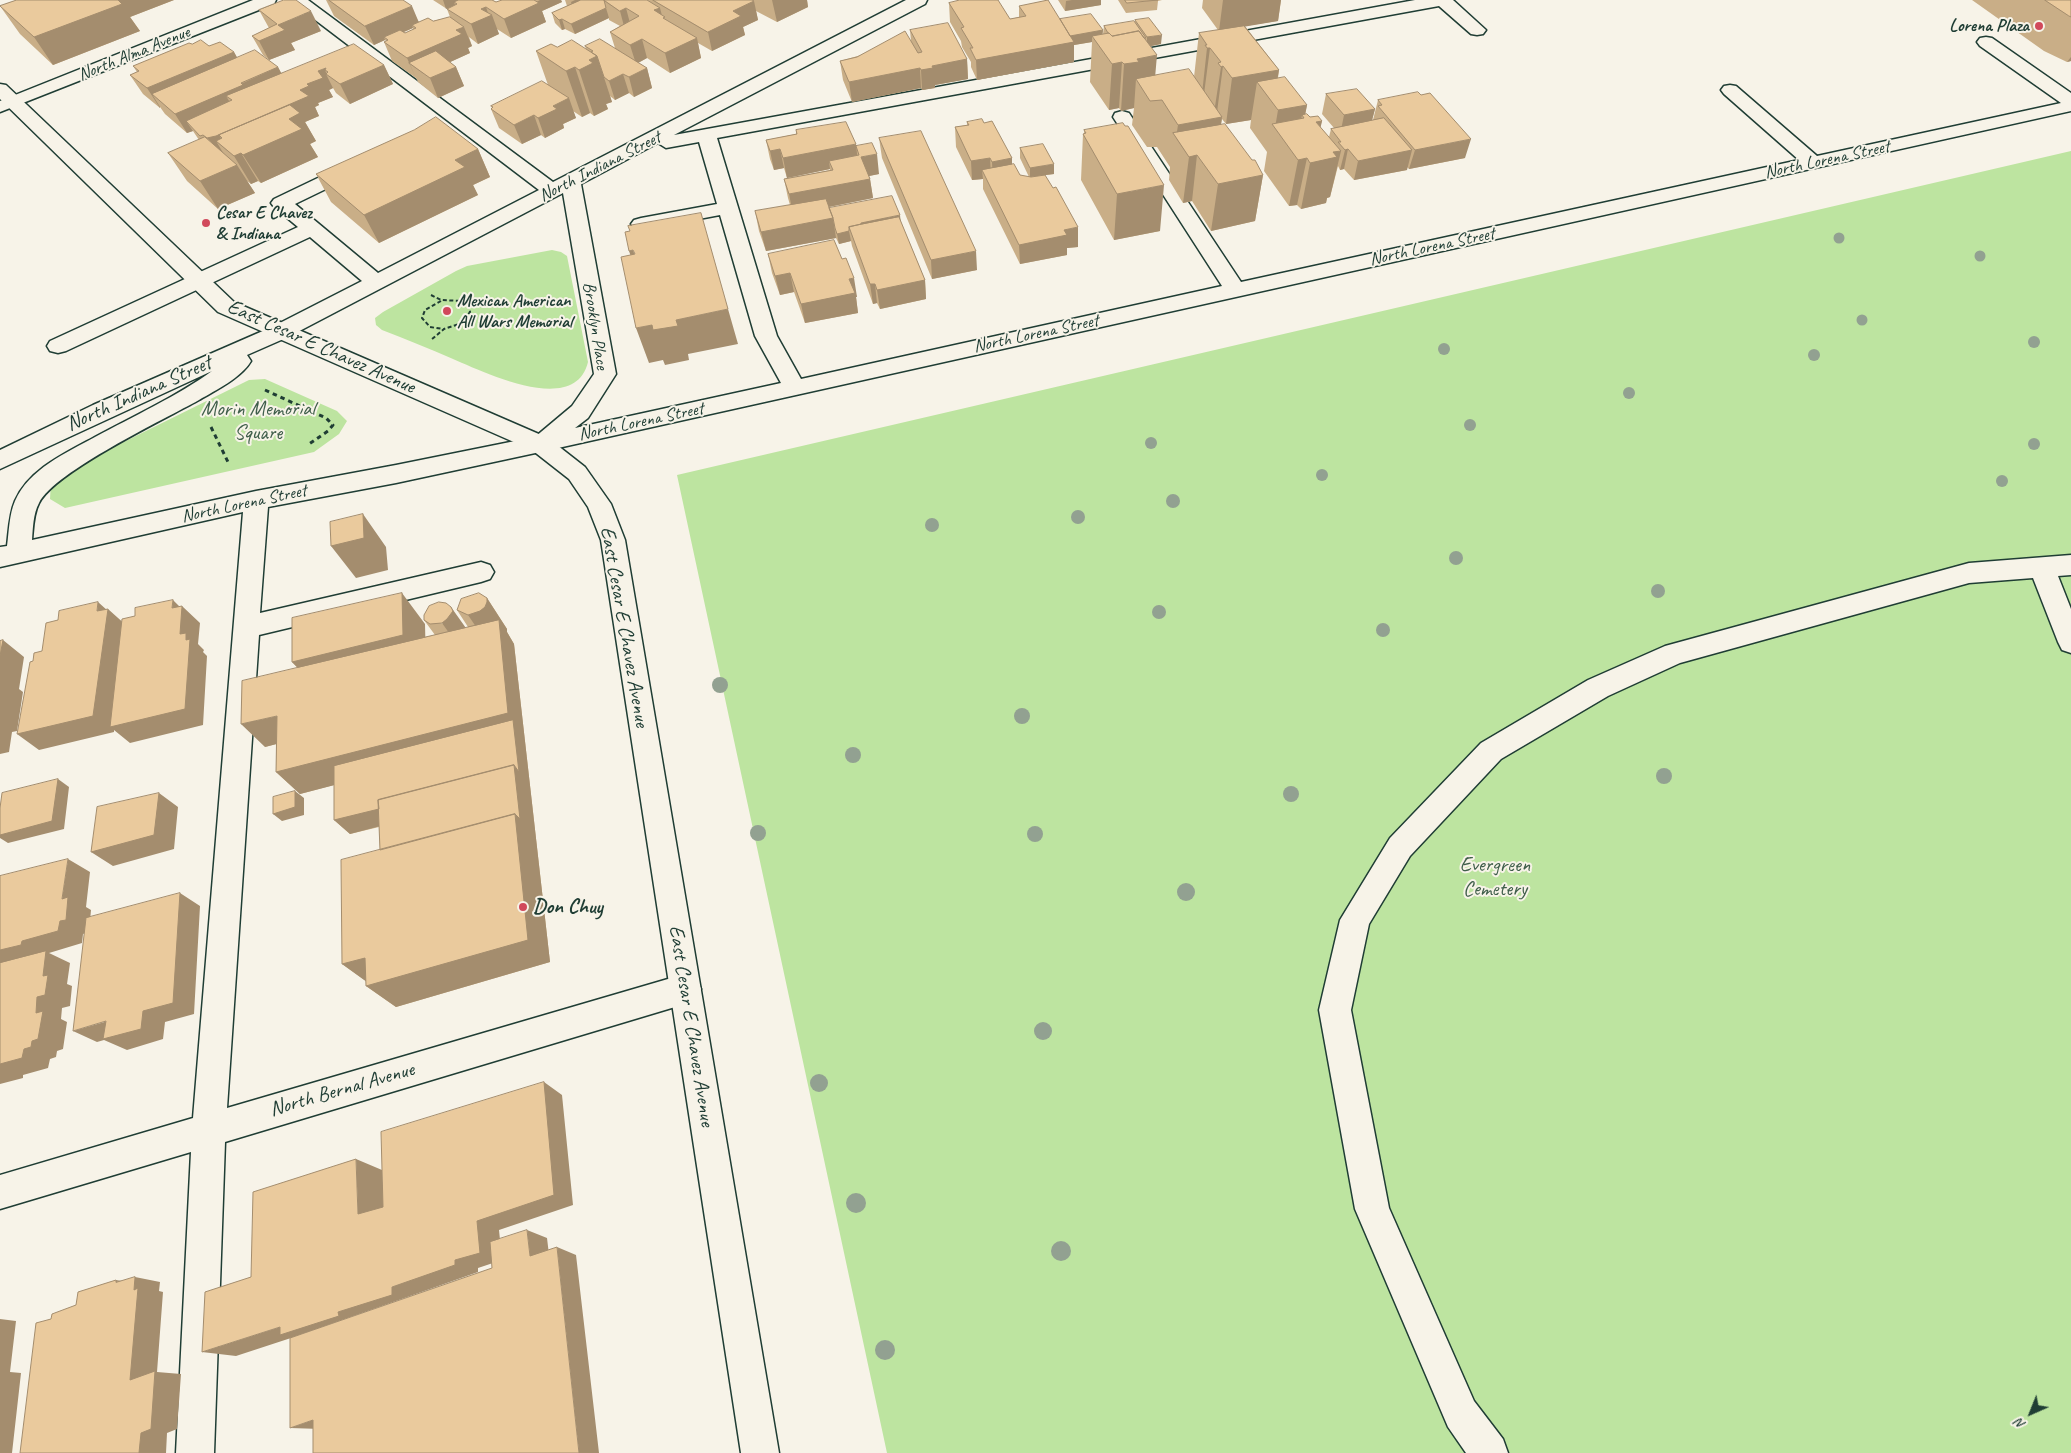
<!DOCTYPE html>
<html>
<head>
<meta charset="utf-8">
<style>
	body { margin:0 }
	#map { position:relative; width:2071px; height:1453px; overflow:hidden; background:#f7f3e8; font-family:Caveat,sans-serif }
	canvas { display:block }
	.north { position:absolute; left:2006px; top:1388px; width:50px; height:50px; -webkit-text-stroke:4px #f7f3e8; paint-order:stroke; rotate:224deg; font-size:14px; font-weight:700; line-height:20px; text-align:center; color:#1f3d34 }
	.north::after { content:''; display:block; margin:auto; width:18px; height:22px; background:#1f3d34; clip-path:polygon(50% 0,100% 100%,50% 72%,0 100%) }
</style>
</head>
<body>
<div id="map">
<canvas width="2071" height="1453"></canvas>
<div class="north">N</div>
</div>
<script>
const context = document.querySelector('canvas').getContext('2d');
context.lineJoin = 'round';
function fill(path, color) { context.fillStyle = color; context.fill(path, 'evenodd'); }
function strokePath(path, color, width, dash) { context.strokeStyle = color; context.lineWidth = width; context.lineCap = dash ? 'butt' : 'round'; context.setLineDash(dash || []); context.stroke(path); }
function write(font, color, halo, rows, align = 'center') {
  context.font = font + ' Caveat,sans-serif'; context.lineWidth = 4; context.setLineDash([]); context.textBaseline = 'middle'; context.strokeStyle = halo; context.fillStyle = color; for (const [text, x, y, turn = 0] of rows) {
    context.save(); context.translate(x, y); context.rotate((+turn || 0) * Math.PI / 180); context.textAlign = isNaN(turn) ? turn : align; if (halo) context.strokeText(text, 0, 0); context.fillText(text, 0, 0); context.restore();
  }
}
fill(new Path2D(`
	M2071 151V1453H887L677 475Z
	M552 250 561 252 567 256 588 362C575 417 484 372 453 359 430 349 406 339 382 330L376 325 375 318 383 312 456 271 467 266Z
	M265 379 337 411 347 421 339 434 314 452 65 508 50 499 51 482 63 472 249 380Z`), '#bde4a0');
const minor = new Path2D(`
	M253 0H276L274 4 0 112V101Z
	M289 0H308L553 182 906 0H927L925 4 674 135 1415 0H1453L1486 30 1483 34 1477 35 1471 34 1439 6 717 138 777 336 801 379 1222 286 1113 117 1115 113 1122 111 1129 113 1241 282 1799 160 1724 94 1721 90 1724 86 1730 85 1736 86 1817 156 2061 103 1980 46 1977 42 1980 38 1986 37 1992 38 2071 93V111L540 452 396 483 268 507 260 613 481 562 490 565 494 572 490 579 481 582 259 635 227 1108 685 974 696 978 701 989 696 1000 685 1004 225 1142 214 1453H176L191 1152 0 1209V1175L193 1118 243 512 0 567V547L7 546C9 531 9 515 15 501 29 469 66 453 95 437 132 417 179 395 212 371L0 469V450L93 405 272 327 362 281 310 237 66 351 58 353 50 351 47 346 50 341 298 227 274 207 271 203 274 199 347 164 354 162 361 164 364 168 361 172 295 204 378 273 539 190ZM699 142 717 204 641 218 634 220 631 224 634 228 641 230 720 215 755 336 781 383 575 428 588 418 616 374 581 184 658 143 666 148ZM563 193 594 374 572 406 535 437 396 465 256 491 32 540C33 528 33 514 39 503 54 472 165 419 199 400 216 390 241 378 251 361L247 355 288 337Z
	M2071 555V575L2058 576 2071 609V653L2062 650 2058 642 2033 578 1969 583 1680 663 1608 696 1501 759 1410 856 1369 924 1351 1010 1389 1208 1474 1401 1503 1439 1508 1453H1466L1448 1427 1355 1209 1319 1010 1340 920 1390 838 1481 743 1588 680 1665 646 1969 563Z`);
const major = new Path2D(`
	M0 84 6 85 234 302 548 438 585 467 611 504 625 540 779 1453H741L601 540 588 507 569 479 532 450 218 312 0 99Z`);
strokePath(minor, '#1f3d34', 3);
strokePath(major, '#1f3d34', 3);
strokePath(new Path2D(`
	M431 295 441 300 463 301 469 307 470 312 462 323 444 329 431 340
	M441 301 425 310 422 318 430 327 443 329`), '#1f3d34', 2, [4, 2.5]);
strokePath(new Path2D(`
	M265 390 326 418 333 425 328 431 309 444
	M211 427 228 462`), '#1f3d34', 3, [4.5, 4]);
fill(minor, '#f7f3e8');
fill(major, '#f7f3e8');
context.fillStyle = '#92a191';
for (const [x, y, r] of [
	[1839,238,5.5],
	[1980,256,5.5],
	[1862,320,5.5],
	[2034,342,6],
	[1444,349,6],
	[1814,355,6],
	[1629,393,6],
	[1470,425,6],
	[1151,443,6],
	[2034,444,6],
	[1322,475,6],
	[2002,481,6],
	[1173,501,7],
	[1078,517,7],
	[932,525,7],
	[1456,558,7],
	[1658,591,7],
	[1159,612,7],
	[1383,630,7],
	[720,685,8],
	[1022,716,8],
	[853,755,8],
	[1664,776,8],
	[1291,794,8],
	[758,833,8],
	[1035,834,8],
	[1186,892,9],
	[1043,1031,9],
	[819,1083,9],
	[856,1203,10],
	[1061,1251,10],
	[885,1350,10]
]) { context.beginPath(); context.arc(x, y, r, 0, 2 * Math.PI); context.fill(); }
fill(new Path2D(`
	M17 0H174L130 17 140 31 53 65 20 34 0 6Z
	M326 0H403L419 22 433 21 450 17 447 9 433 0H492L496 2 502 0H561L562 2 542 11 546 22 511 38 497 29 499 34 478 44 469 37 472 46 468 48 470 53 450 62 456 67 464 86 438 98 418 82 416 78 392 61 384 42 386 41 385 40 374 45 334 16ZM413 28V30L405 33 404 32Z
	M565 0H807L808 7 777 22 756 11 758 20 743 27 745 35 712 51 698 43 701 58 670 73 647 58 638 63 647 68 652 88 634 97 629 93 615 100 610 96 612 102 606 104 608 109 594 116 590 113 582 117 573 111 576 118 563 124 564 128 545 138 541 135 522 144 499 128 491 109 492 108 491 106 548 85 536 51 557 47 586 49 585 46 615 48 610 32 620 26 609 20V18L575 34 565 29 562 30 555 23 552 13 567 6Z
	M1058 0H1101V5L1065 11Z
	M1118 0H1162L1158 1 1157 10 1126 13Z
	M1203 0H1281L1278 21 1245 26 1279 70 1278 78 1307 105 1305 115 1322 121 1320 127 1329 137 1331 129 1334 128 1322 114 1326 94 1375 109 1372 120H1373L1378 100 1465 158 1409 169 1407 167V170L1354 180 1344 169 1340 170 1338 166 1330 197 1327 198 1326 203 1301 209 1297 205 1289 206 1264 171 1267 152 1250 128 1251 120 1226 124 1222 119 1221 124 1252 160 1263 175 1255 221 1211 231 1192 201 1183 203 1169 180 1170 167 1157 147H1147L1132 125 1134 108 1121 111 1119 108 1109 110 1090 82 1092 42 1074 45V62L977 80 971 67V62L962 47 961 41 950 22 949 3 1010 19 1019 17V6L1060 19 1103 30 1102 34H1103L1104 26 1135 22V20L1161 44 1150 46 1155 75 1194 77 1199 33 1218 30 1202 8Z
	M1972 0H2071V61L2067 62 2044 51Z
	M259 10 321 31 291 43 295 50 269 60 263 55 252 36 269 28Z
	M910 30 967 59 968 79 935 85V88L922 90 921 88 852 102 843 80 840 61 911 41Z
	M192 44 234 52 237 58 278 67 281 73 384 65 393 84 350 104 336 93 333 88 329 90 333 97 318 103 319 105 315 107 319 116 305 122 316 141 310 144 318 157 261 183 258 181 251 184 247 181 255 193 218 209 187 181 168 153 199 140 193 131 187 133 165 114 160 107V108L143 94 130 75 137 72 133 66Z
	M967 122 984 123 1012 158V164L1020 175 1029 177 1020 158V148L1054 174 1045 175 1078 247 1067 248V255L1020 264 983 189V179L972 180 956 147 955 127 967 125Z
	M796 130 856 146 879 174 869 176 870 179 873 198 829 207V208L900 220 925 280 926 299 880 309 877 303 873 304 852 246 851 241 839 244 836 238 766 251 759 231 755 211 790 205 788 198 784 179 830 170V169L787 178 784 168 774 170 770 159 766 140 796 134Z
	M1084 130 1160 231 1114 240 1081 180 1083 134H1084Z
	M879 138 977 270 932 279 882 158Z
	M478 149 490 177 473 185 478 195 379 243 331 202 316 174Z
	M768 254 842 259 857 297H856L858 313 805 323 794 292 780 295 772 273Z
	M487 598 507 629V632L514 644 550 962 396 1007 366 986V981L342 964 380 850 379 827 350 834 334 820V785L300 794 276 772V744L265 747 298 668 292 662 425 624V637L435 635 424 620 466 628 468 627 457 610Z`), '#c9ae87');
fill(new Path2D(`
	M116 0H174L130 17 140 31 53 65 34 37Z
	M443 0H457L458 4 454 2 455 5 446 9Z
	M540 0H561L562 2 542 11 546 22 511 38 504 19Z
	M575 0H586L574 12 571 2Z
	M772 0H807L808 7 777 22Z
	M1072 0H1101V5L1065 11 1066 1Z
	M1223 0H1281L1278 21 1219 31Z
	M754 1 758 20 743 27 745 35 712 51 708 32 733 11Z
	M412 6 420 25H412L413 28 387 39 384 37 385 40 374 45 365 26Z
	M486 7 489 16 492 15 499 34 478 44 471 24 481 9Z
	M606 8 609 18 575 34 571 24Z
	M626 8 631 27 625 30 620 11Z
	M660 8 665 27 654 10Z
	M311 11 321 31 291 43 295 50 269 60 259 41 278 25Z
	M562 19 565 29 562 30 559 20Z
	M464 27 472 46 468 48 470 53 424 74 409 63 416 78 407 58 456 30Z
	M1103 30 1102 40 1092 36V42L1074 45V62L977 80 976 60 1069 36Z
	M1162 35 1161 44 1147 47V37Z
	M697 38 701 58 670 73 665 53Z
	M642 39 647 58 636 64 630 45Z
	M1207 48H1210L1204 94H1202Z
	M234 52 245 71 152 94 160 107V108L147 88Z
	M1157 55 1153 101 1136 79 1134 108 1121 111 1124 64 1137 59Z
	M597 56 612 102 606 104 608 109 594 116 579 70 589 60Z
	M2071 57V61L2067 62Z
	M967 59 968 79 935 85V88L922 90 921 70 932 66Z
	M1122 62 1119 108 1109 110 1112 64Z
	M384 65 393 84 350 104 340 84Z
	M1223 66 1217 112 1214 113 1221 67Z
	M278 67 288 86 232 100 226 96 236 112 186 121 193 131 187 133 175 114Z
	M456 67 464 86 438 98 430 78Z
	M575 67 590 113 582 117 566 71Z
	M326 68 328 72 325 70 327 75 326 74 333 88 329 90 333 97 318 103 319 105 315 107 319 116 305 122 316 141 310 144 318 157 261 183 243 155 219 135 230 153 216 141 225 156 207 138 300 90 307 84 318 71Z
	M647 68 652 88 634 97 629 77Z
	M920 68 921 88 852 102 849 82Z
	M1279 70 1273 103 1257 82 1251 120 1226 124 1232 78Z
	M623 74 629 93 615 100 609 81Z
	M569 98 576 118 563 124 564 128 545 138 538 118 553 106Z
	M1307 105 1298 151 1304 118 1302 115 1295 151 1275 128 1278 110Z
	M1375 109 1370 128 1340 135 1344 115Z
	M534 115 541 135 522 144 514 125Z
	M1222 117 1216 163 1197 155 1192 201 1183 203 1189 157 1176 138 1178 125Z
	M1322 121 1313 162 1333 152 1341 151 1330 197 1327 198 1326 203 1301 209 1310 163 1316 122Z
	M1471 139 1465 158 1409 169 1415 150Z
	M856 144 858 163 829 161 830 169 787 178 783 158Z
	M478 149 490 177 473 185 478 195 379 243 364 215 455 160Z
	M780 149 784 168 774 170 770 151Z
	M1348 149 1344 169 1340 170 1345 150Z
	M1412 150 1407 170 1354 180 1358 161Z
	M241 153 258 181 251 184 234 156Z
	M877 154 879 174 864 177 861 157Z
	M990 158 991 177 982 170 983 179 972 180 971 161Z
	M1012 158V178L993 182 992 162Z
	M1307 158 1297 205 1289 206 1298 160Z
	M1054 164V174L1030 177V168Z
	M237 165 255 193 218 209 200 181Z
	M1263 175 1255 221 1211 231 1218 184Z
	M870 179 873 198 793 214 789 194Z
	M1164 185 1160 231 1114 240 1117 194Z
	M900 215 901 225 864 238 861 223Z
	M833 218 836 238 766 251 761 232Z
	M1078 227V247L1067 248V255L1020 264 1019 245 1064 230Z
	M849 231 851 241 839 244 837 234Z
	M633 250 645 285 641 286 629 251Z
	M976 251 977 270 932 279 931 260Z
	M790 273 794 292 780 295 775 276Z
	M854 278 857 297H856L858 313 805 323 801 304 849 279Z
	M925 280 926 299 880 309 877 290Z
	M870 284H875L877 303 873 304Z
	M728 309 738 344 688 354 689 360 665 365 663 360 649 363 636 328Z
	M363 514 386 547 388 570 356 578 331 546Z
	M402 593 425 624 426 666 320 691 292 662Z
	M487 598 507 629V632L514 644 550 962 396 1007 366 986 371 985 342 964 515 814 517 790 350 834 334 820 514 765 515 738 300 794 276 772 489 646 468 615Z
	M173 600 182 609V606L200 623 198 644 204 650 203 652 207 656 203 725 130 743 114 730V732L39 750 17 734 97 611 98 602 108 611V609L127 626 180 634 172 608Z
	M451 607 473 638 464 654 442 623Z
	M0 640 2 642 3 640 24 657 19 689 23 692 17 731 12 732 9 752 0 754Z
	M277 716 300 738 265 747 241 724Z
	M58 779 69 787 64 829 8 843 0 838V835Z
	M295 791 304 798V815L282 821 273 814Z
	M159 793 178 807 174 849 113 866 91 852Z
	M68 859 90 872 86 907 91 910 89 932 83 934 82 943 49 953 70 963 67 984 72 986 70 1006 62 1008 61 1019 67 1022 63 1049 57 1051 56 1057 50 1059 48 1068 23 1075V1078L0 1084V1064L24 1049 36 1013 0 969V950L22 941 62 899Z
	M180 893 200 906 194 1014 165 1022 163 1039 127 1050 104 1040 97 1042 73 1031 143 1011Z
	M544 1082 562 1095 573 1205 499 1230 502 1260 478 1268V1272L294 1337 236 1356 202 1352 280 1327 338 1312 392 1287 455 1260 477 1221Z
	M356 1159 382 1170 385 1223 358 1214Z
	M527 1230 547 1238 550 1263 530 1256Z
	M557 1247 576 1255 599 1453H579Z
	M135 1277 160 1282 159 1291 163 1292 157 1372 181 1374 177 1429 167 1433 166 1453H139L130 1380 116 1282V1280L134 1283Z
	M0 1319 16 1321 10 1372 21 1373 12 1453H0Z
	M313 1420 321 1429 290 1428Z`), '#a48d6e');
const building = new Path2D(`
	M17 0H118L122 4 34 37 0 6Z
	M284 0H296L311 11 278 25 285 30 259 41 252 36 277 24 259 10Z
	M329 0H403L412 6 365 26Z
	M459 0H492L496 2 502 0H534L539 3 504 19 486 7 481 9 492 15 471 24 447 9 457 4 454 2Z
	M581 0H605H604L606 8 571 24 562 19 559 20 552 13Z
	M604 0H647L660 8 654 10 665 17 663 18 697 38 665 53 642 39 630 45 610 32 639 16 626 8 620 11Z
	M653 0H752L754 1 733 11 741 16 708 32Z
	M960 0H998L1010 19 1026 16 1019 6 1048 0 1074 42 976 60 970 48H973L961 28 964 27 949 3Z
	M1125 0H1158L1127 3Z
	M2045 0H2071V17L2069 16Z
	M1091 14 1103 30 1070 36 1060 19Z
	M450 17 464 27 456 30 462 34 407 58 384 42 388 40 384 37 400 30 405 33 416 28 412 25 428 18 433 21Z
	M1149 18 1162 35 1147 37 1135 20Z
	M1134 21 1146 38H1144L1139 31 1112 36 1109 33H1108L1104 26Z
	M948 23 967 59 932 66 933 68 921 70 920 68 849 82 840 61 857 57 905 31 918 53 922 52 910 30Z
	M1244 26 1279 70 1232 78 1223 66 1221 67 1218 63 1221 62 1210 48H1207L1205 45H1207L1199 33Z
	M1139 31 1157 55 1137 59 1139 62 1124 64 1122 62 1112 64 1092 36 1109 33 1112 36Z
	M600 39 647 68 629 77 623 74 609 81 604 77 597 56 591 52 593 51 585 46Z
	M201 40 209 46 220 42 234 52 147 88 130 75 139 71 133 66 189 43 192 44Z
	M572 40 597 56 589 60 593 63 579 70 575 67 566 71 536 51 551 44 557 47Z
	M354 44 384 65 340 84 326 74 328 72 325 70 326 68 318 71 323 78 307 84 309 86 300 90 309 96 216 136 207 138 203 135 200 136 186 121 232 100 226 96Z
	M255 50 278 67 241 83 243 85 175 114 152 94Z
	M436 51 456 67 430 78 409 63Z
	M1189 69 1222 117 1178 125 1162 100 1150 101 1136 79Z
	M1285 77 1307 105 1278 110 1257 82Z
	M542 81 569 98 553 106 557 109 538 118 534 115 514 125 491 109 493 107 491 106Z
	M1357 89 1375 109 1344 115 1326 94Z
	M1418 92 1421 95 1430 93 1471 139 1415 150 1378 106 1382 105 1378 100Z
	M290 105 300 113 289 119 302 129 243 155 241 153 234 156 216 141 222 138 219 135Z
	M1307 114 1310 117 1318 116 1322 121 1316 122 1341 151 1333 152 1337 157 1310 163 1307 158 1298 160 1272 124 1304 118 1302 115Z
	M436 117 478 149 455 160 465 167 364 215 316 174 414 130Z
	M1384 118 1412 150 1358 161 1348 149 1345 150 1338 142H1341L1331 129Z
	M982 119 984 123 992 121 1012 158 992 162 990 158 971 161 955 127 969 125 967 122Z
	M846 122 856 144 783 158 780 149 770 151 766 140 797 134 796 130Z
	M1123 123 1125 126H1128L1164 185 1117 194 1083 134 1086 133 1084 130Z
	M1225 124 1252 160H1255L1263 175 1218 184 1197 155 1189 157 1173 133Z
	M921 131 976 251 931 260 879 138Z
	M205 137 237 165 200 181 168 153Z
	M872 143 877 154 861 157 870 179 789 194 784 179 833 170 829 161 859 155 856 146Z
	M1043 144 1054 164 1030 168 1020 148Z
	M1014 164 1020 175 1031 177 1045 175 1053 188 1056 187 1078 227 1064 230 1067 235 1019 245 982 170Z
	M892 196 900 215 861 223V224L849 227V231L837 234 835 228 833 218 829 208Z
	M826 199 833 218 761 232 755 211Z
	M701 213 728 309 676 320 678 326 653 330 652 325 636 328 621 257 635 254 633 250 629 251 625 232 630 231 628 226Z
	M899 217 925 280 877 290 875 284H870L849 227Z
	M834 240 842 259 846 258 854 278 849 279 855 293 801 304 790 273 775 276 768 254Z
	M363 514 364 538 331 546 330 522Z
	M402 593 403 635 292 662V618Z
	M479 593 487 598V602L485 607 480 611 468 615 457 610 461 599Z
	M173 600 172 608 182 606 180 634 186 633V640L190 639 185 709 110 727 122 619 135 616V608Z
	M98 602 97 611 108 609 93 716 17 734 30 662 33 661 34 653 42 651 46 623 58 620 59 611Z
	M439 602 446 603 451 607 453 611 447 619 442 623 430 624 424 620V615L429 606Z
	M499 620 508 713 276 772 277 716 241 724 242 681Z
	M3 640 0 656V641Z
	M513 720 519 772 514 765 378 800 379 809 334 820V766Z
	M514 765 520 819 515 814 380 850 378 800Z
	M58 779 52 821 0 835V808L2 793Z
	M295 791V807L273 814V797Z
	M159 793 154 835 91 852 97 807Z
	M515 814 528 940 366 986 365 958 342 964 341 860Z
	M68 859 62 899 68 897 66 920 60 921 58 931 22 941 21 945 0 950V876Z
	M180 893 173 1003 143 1011 141 1029 103 1039 106 1021 73 1031 86 918Z
	M46 951 43 976 48 975 45 995 37 997 36 1013 43 1011 38 1039 32 1041 31 1047 24 1049 22 1058 0 1064V963Z
	M544 1082 554 1195 477 1221 480 1253 455 1260V1265L392 1287V1295L338 1312 339 1316 280 1335V1327L202 1352 205 1292 251 1277 253 1192 356 1159 358 1214 383 1207 381 1132Z
	M527 1230 530 1256 557 1247 579 1453H313V1420L290 1428V1338L492 1268 490 1242Z
	M135 1277 134 1290 138 1288 130 1380 155 1371 151 1429 141 1433 139 1453H20L36 1323 51 1319 52 1314 76 1305 78 1292 116 1280V1282Z`);
fill(building, '#eaca9d');
strokePath(building, '#a48d6e', 1);
for (const [x, y, r, color] of [
	[2039,26,5,"#d1495b"],
	[206,223,5,"#d1495b"],
	[447,311,5,"#d1495b"],
	[523,907,5,"#d1495b"]
]) { const dot = new Path2D(); dot.arc(x, y, r, 0, 2 * Math.PI); context.fillStyle = color; context.fill(dot); strokePath(dot, '#f7f3e8', 2); }
write('bold 18px', '#1f3d34', '#f7f3e8', [
	["Lorena Plaza",2029,26,"right"],
	["Cesar E Chavez",216,213],
	["& Indiana",216,234],
	["Mexican American",457,301],
	["All Wars Memorial",457,322]
], 'left');
write('18px', '#1f3d34', '#f7f3e8', [
	["North Alma Avenue",134,54,-22],
	["North Lorena Street",1827,160,-12],
	["North Indiana Street",600,167,-27],
	["North Lorena Street",1432,247,-12],
	["Brooklyn Place",595,326,81],
	["North Lorena Street",1036,334,-12],
	["North Lorena Street",641,422,-12],
	["North Lorena Street",244,504,-12]
]);
write('21px', '#1f3d34', '#f7f3e8', [
	["East Cesar E Chavez Avenue",321,347,24],
	["North Indiana Street",139,394,-24],
	["East Cesar E Chavez Avenue",624,627,80],
	["East Cesar E Chavez Avenue",691,1026,81],
	["North Bernal Avenue",342,1090,-16]
]);
write('21px', '#3f5e4a', '#f7f3e8', [
	["Morin Memorial",258,409],
	["Square",258,433],
	["Evergreen",1495,865],
	["Cemetery",1495,889]
]);
write('bold 21px', '#1f3d34', '#f7f3e8', [
	["Don Chuy",533,907]
], 'left');
</script>
</body>
</html>
